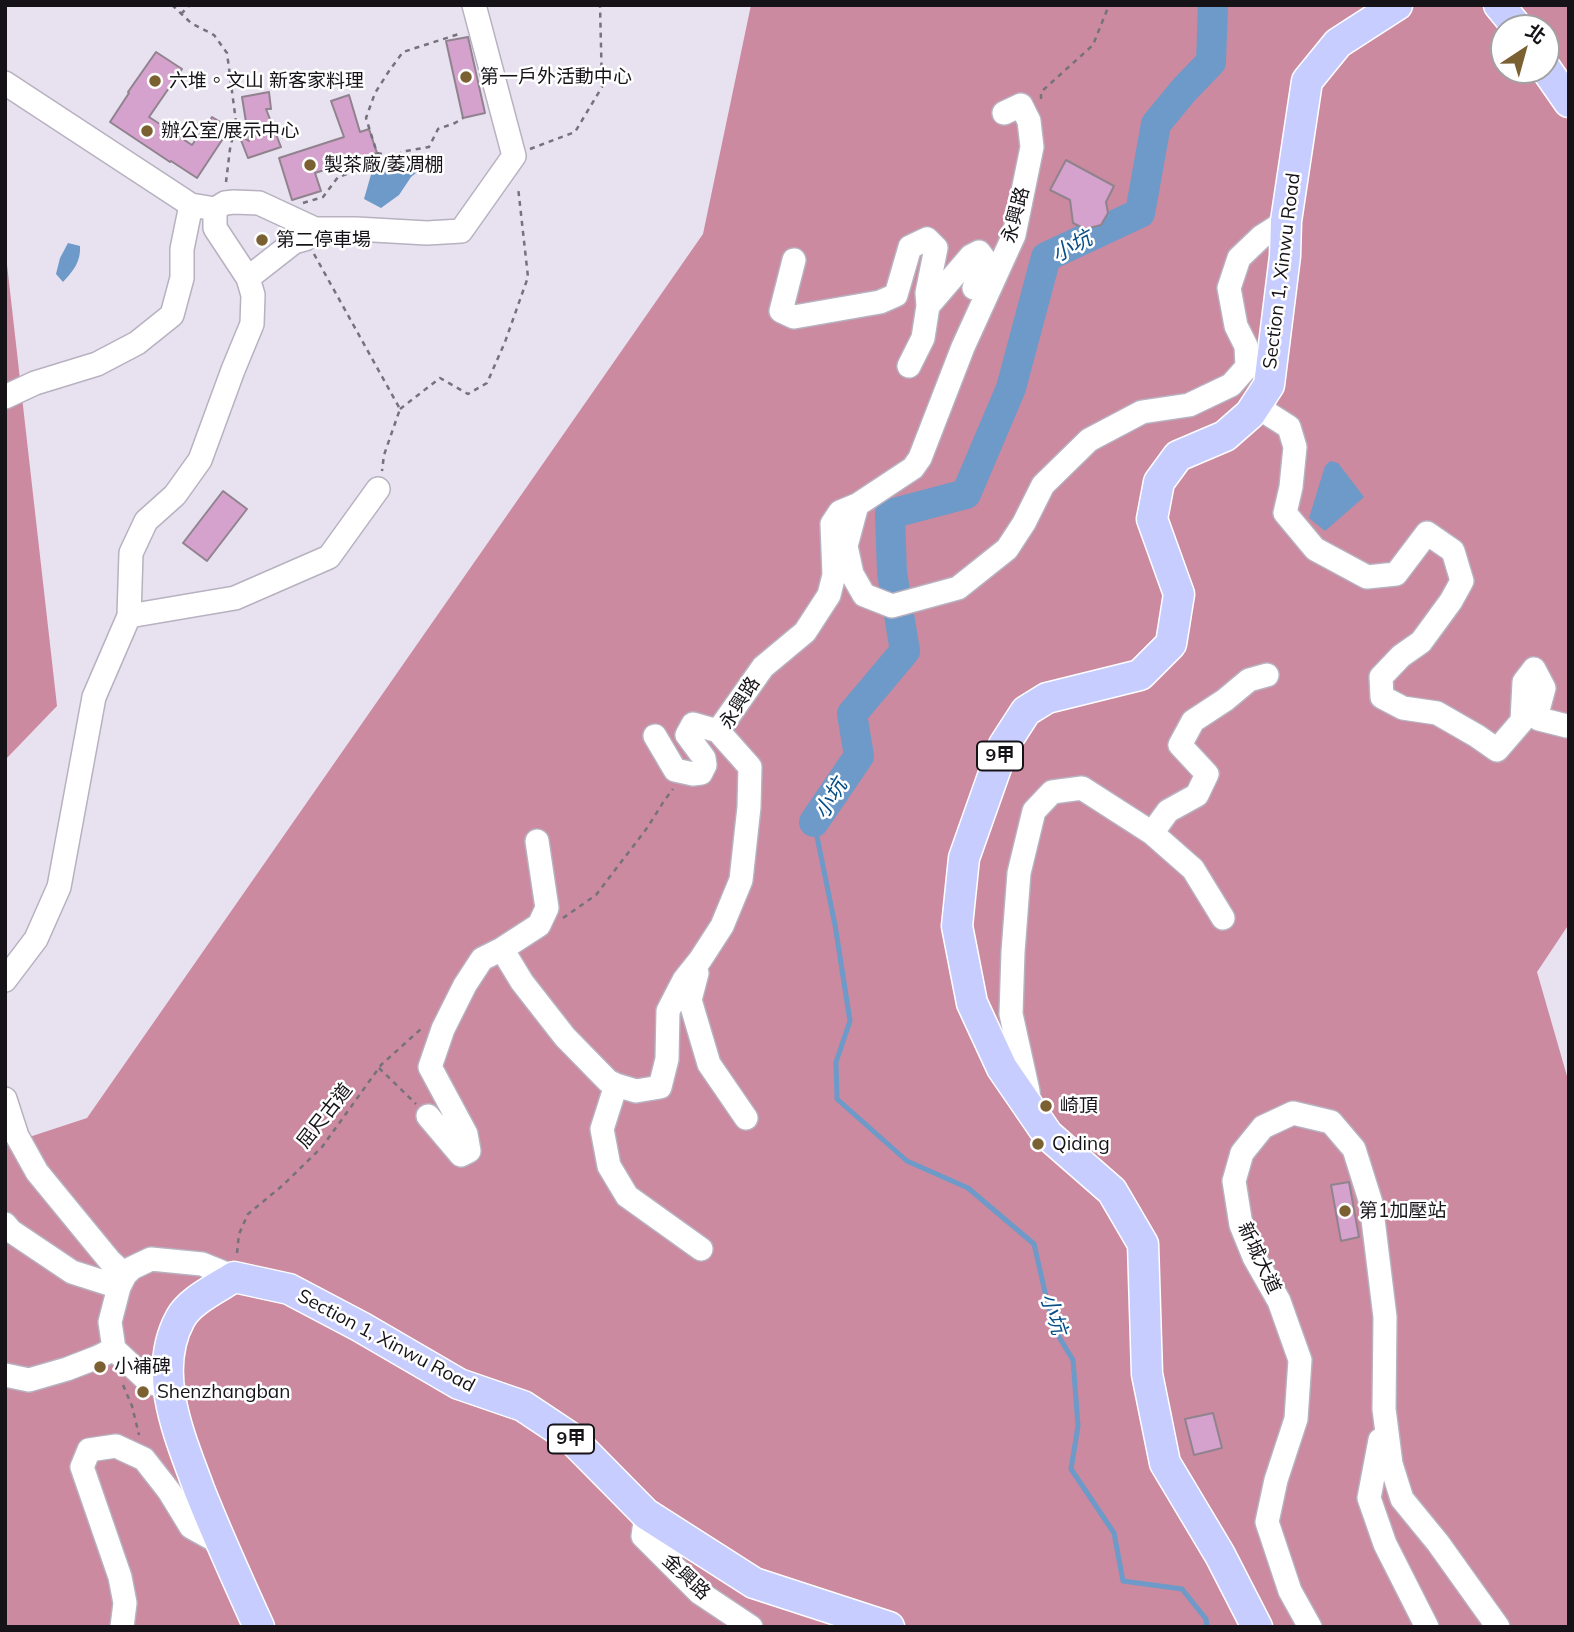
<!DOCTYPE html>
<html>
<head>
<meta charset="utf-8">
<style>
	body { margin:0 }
	#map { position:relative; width:1574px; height:1632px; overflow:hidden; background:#e7e1f0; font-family:Mulish,"Noto Sans TC",sans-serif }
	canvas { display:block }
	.frame { position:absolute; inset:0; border:7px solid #161318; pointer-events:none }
	.north { position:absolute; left:1490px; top:14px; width:70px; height:70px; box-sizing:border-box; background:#fff; border:2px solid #a2a1a3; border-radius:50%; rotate:36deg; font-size:19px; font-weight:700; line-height:28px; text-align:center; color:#161318 }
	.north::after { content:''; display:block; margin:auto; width:24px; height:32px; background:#7b6132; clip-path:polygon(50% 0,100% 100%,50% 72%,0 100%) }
</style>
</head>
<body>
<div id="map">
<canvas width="1574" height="1632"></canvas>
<div class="frame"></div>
<div class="north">北</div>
</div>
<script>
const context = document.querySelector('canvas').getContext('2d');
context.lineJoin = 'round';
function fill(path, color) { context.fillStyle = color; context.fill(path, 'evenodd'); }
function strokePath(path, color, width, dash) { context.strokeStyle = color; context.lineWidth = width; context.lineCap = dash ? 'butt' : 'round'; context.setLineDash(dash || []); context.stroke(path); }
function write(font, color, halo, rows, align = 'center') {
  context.font = font + ' Mulish,"Noto Sans TC",sans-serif'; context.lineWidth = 5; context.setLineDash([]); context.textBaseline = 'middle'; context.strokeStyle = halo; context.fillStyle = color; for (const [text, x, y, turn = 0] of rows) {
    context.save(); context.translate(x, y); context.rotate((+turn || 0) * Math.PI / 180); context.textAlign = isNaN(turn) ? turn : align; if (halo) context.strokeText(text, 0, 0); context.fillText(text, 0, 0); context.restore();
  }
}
fill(new Path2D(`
	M751 5H1569V924L1537 972 1569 1083V1627H5V1145L87 1118 703 234ZM1504 28H1546V70H1504Z
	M5 247 57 706 5 760Z`), '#cb8a9f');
fill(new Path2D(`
	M429 154 427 164 411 177 399 195 381 208 364 199 372 171 388 166 407 156Z
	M68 243 80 246C81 262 73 271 63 282L56 274 60 258Z
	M1330 461 1338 463 1364 497 1325 531 1309 518 1325 466Z`), '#6d9ac8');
strokePath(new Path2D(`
	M814 822 835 925 850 1021 836 1062 837 1099 907 1161 968 1188 1034 1244 1053 1327 1073 1360 1078 1426 1071 1469 1114 1533 1123 1581 1182 1589 1206 1619 1207 1627`), '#6d9ac8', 5);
strokePath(new Path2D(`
	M814 822 859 756 852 714 905 651 892 573 890 514 966 494 1011 388 1046 257 1140 213 1156 124 1184 90 1211 62 1213 5`), '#6d9ac8', 30);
const building = new Path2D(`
	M468 37 485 113 463 118 446 41Z
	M156 52 182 69 149 117 192 145 212 117 230 128 197 178 171 161 170 162 110 122 129 93 128 92Z
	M269 92 271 109H266L281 147 248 158 239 135 249 141 242 97Z
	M349 95 360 132 369 129 377 153 315 173 321 191 292 200 279 158 344 137 331 101Z
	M1066 160 1114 186 1106 202 1108 213 1101 225 1085 229 1073 223 1070 200 1050 190Z
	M223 491 247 509 207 561 183 543Z
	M1349 1182 1359 1237 1341 1241 1331 1185Z
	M1213 1413 1222 1448 1194 1455 1185 1419Z`);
fill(building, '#d5a2cd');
strokePath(building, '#90838e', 2);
const minor = new Path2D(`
	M5 83 191 205 215 209V228L248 278 253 295 252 324 233 370 200 460 175 495 146 521 131 553 129 616 94 697 59 887 36 939 5 980
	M215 209 225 203 234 202 259 203 315 229H356L427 233 461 231 514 156 474 5
	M794 260 781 311 794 317 880 302 896 295 910 247 927 239 936 248 927 293 928 306 971 256 979 252 985 260 974 288
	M248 278 294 242 305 239
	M909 366 923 338 928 306
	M5 397 35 383 97 364 137 343 172 315 182 278V249L191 205
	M1256 406 1289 427 1295 447 1291 487 1285 513 1315 549 1367 577 1396 574 1427 533 1453 551 1462 581 1451 601 1421 642 1401 656 1381 677 1382 697 1403 708 1437 713 1477 736 1497 750 1522 721 1524 682 1534 669 1544 688 1537 714 1539 719 1567 726
	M857 505 846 546 852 574 864 595 892 606 958 588 1007 549 1024 523 1043 485 1089 440 1142 412 1189 405 1231 385 1247 367 1246 346 1236 326 1229 288 1239 258 1261 237 1286 221
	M129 616 235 598 329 557 378 489
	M718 731 763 667 805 632 829 595 834 575 832 524 840 512 857 505 913 468 920 458 963 347 1014 235 1032 147 1029 121 1021 105 1004 113
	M655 736 675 770 693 774 701 773 705 765 704 758 687 735 693 724 718 731
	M1152 833 1168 811 1197 795 1207 774 1180 745 1193 721 1225 700 1249 680 1267 675
	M502 949 522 982 565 1037 608 1081 616 1085 636 1091 660 1087 667 1059 668 1011 684 980 700 960 722 926 741 880 749 807 750 767 718 731
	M697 973 690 1000 709 1064 746 1118
	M616 1085 602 1129 609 1166 627 1196 701 1249
	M5 1099 17 1136 37 1172 110 1261 125 1275
	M1029 1104 1028 1091 1011 1014 1013 952 1019 873 1034 811 1052 792 1082 788 1152 833 1193 869 1223 918
	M428 1116 461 1155 469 1151 466 1134 430 1067 443 1029 465 985 482 959 502 949 539 925 547 908 537 841
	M5 1224 11 1231 72 1272 119 1287
	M114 1349 110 1322 119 1287 125 1275 132 1268 151 1259 202 1264 234 1277
	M5 1375 29 1380 67 1369 98 1357 114 1349 147 1380 169 1390
	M1380 1440 1369 1498 1385 1544 1427 1627
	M646 1514 643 1536 700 1593 751 1627
	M122 1627 125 1603 120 1577 82 1467 89 1450 116 1446 144 1459 169 1491 191 1527 220 1543
	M1310 1627 1290 1591 1267 1522 1276 1480 1296 1419 1300 1360 1279 1301 1254 1257 1241 1225 1234 1181 1242 1153 1263 1127 1293 1113 1331 1122 1354 1149 1371 1203 1385 1317 1384 1409 1391 1464 1402 1499 1438 1543 1498 1627`);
const major = new Path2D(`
	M1499 5 1518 28
	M1546 69 1569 102
	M259 1627C238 1581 218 1537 199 1489 180 1437 151 1373 180 1319 189 1301 217 1288 234 1277L289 1289 361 1327 459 1384 523 1406 571 1438 646 1514 754 1583 889 1627
	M1257 1627 1220 1555 1165 1463 1147 1374 1143 1244 1112 1191 1048 1135 1002 1068 972 1003 957 926 964 858 1004 745 1026 711 1047 698 1140 675 1171 644 1179 594 1152 519 1159 482 1178 456 1225 436 1250 414 1269 385 1285 256 1286 221 1307 81 1338 43 1397 5`);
strokePath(minor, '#b7b1c0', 26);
strokePath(major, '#fff', 33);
strokePath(new Path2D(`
	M172 5 191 23 214 35 227 53 236 122 230 149 226 182
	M181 14 190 5
	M1041 99V92L1093 45 1109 5
	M530 149 575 132 602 87 600 5
	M377 153 392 156 406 151 429 147 438 129 455 123 463 118
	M303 203 323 197 338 177 371 166 377 153 366 118 375 93 389 71 403 52 462 33
	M314 254 400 409 384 455 382 471
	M400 409 440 378 468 394 487 383 505 342 528 277 518 187
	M563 918 596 895 647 828 664 801 673 789
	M379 1068 416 1104
	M237 1253 239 1234 248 1214 282 1186 322 1147 381 1065 422 1028
	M123 1385 132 1406 139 1435`), '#76727b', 2.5, [5, 5]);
strokePath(minor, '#fff', 23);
strokePath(major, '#c7ceff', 30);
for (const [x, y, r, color] of [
	[466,77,7,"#7b6132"],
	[155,81,7,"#7b6132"],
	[147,131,7,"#7b6132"],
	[310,165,7,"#7b6132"],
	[262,240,7,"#7b6132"],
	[1046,1106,7,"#7b6132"],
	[1038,1144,7,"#7b6132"],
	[1345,1211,7,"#7b6132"],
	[100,1367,7,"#7b6132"],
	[143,1392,7,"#7b6132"]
]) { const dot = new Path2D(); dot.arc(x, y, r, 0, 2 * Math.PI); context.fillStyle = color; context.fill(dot); strokePath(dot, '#fff', 2.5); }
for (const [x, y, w] of [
	[1000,756,46],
	[571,1439,46]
]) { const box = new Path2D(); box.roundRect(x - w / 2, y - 14.5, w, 29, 5); context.fillStyle = '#fff'; context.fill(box); strokePath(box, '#161318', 2); }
write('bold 18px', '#161318', null, [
	["9甲",1000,756],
	["9甲",571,1439]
]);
write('19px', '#161318', '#fff', [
	["第一戶外活動中心",480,77],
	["六堆。文山 新客家料理",169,81],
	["辦公室/展示中心",161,131],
	["製茶廠/萎凋棚",324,165],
	["第二停車場",276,240],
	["崎頂",1060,1106],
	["Qiding",1052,1144],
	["第1加壓站",1359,1211],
	["小補碑",114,1367],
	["Shenzhangban",157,1392]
], 'left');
write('19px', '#161318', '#fff', [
	["永興路",1016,215,-75],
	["Section 1, Xinwu Road",1282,271,-83],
	["永興路",740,703,-58],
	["屈尺古道",325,1116,-52],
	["新城大道",1259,1258,65],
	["Section 1, Xinwu Road",386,1341,28],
	["金興路",686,1577,43]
]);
write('italic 21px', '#074e87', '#fff', [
	["小坑",1072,247,-28],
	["小坑",831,799,-58],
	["小坑",1053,1314,72]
]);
</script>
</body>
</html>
